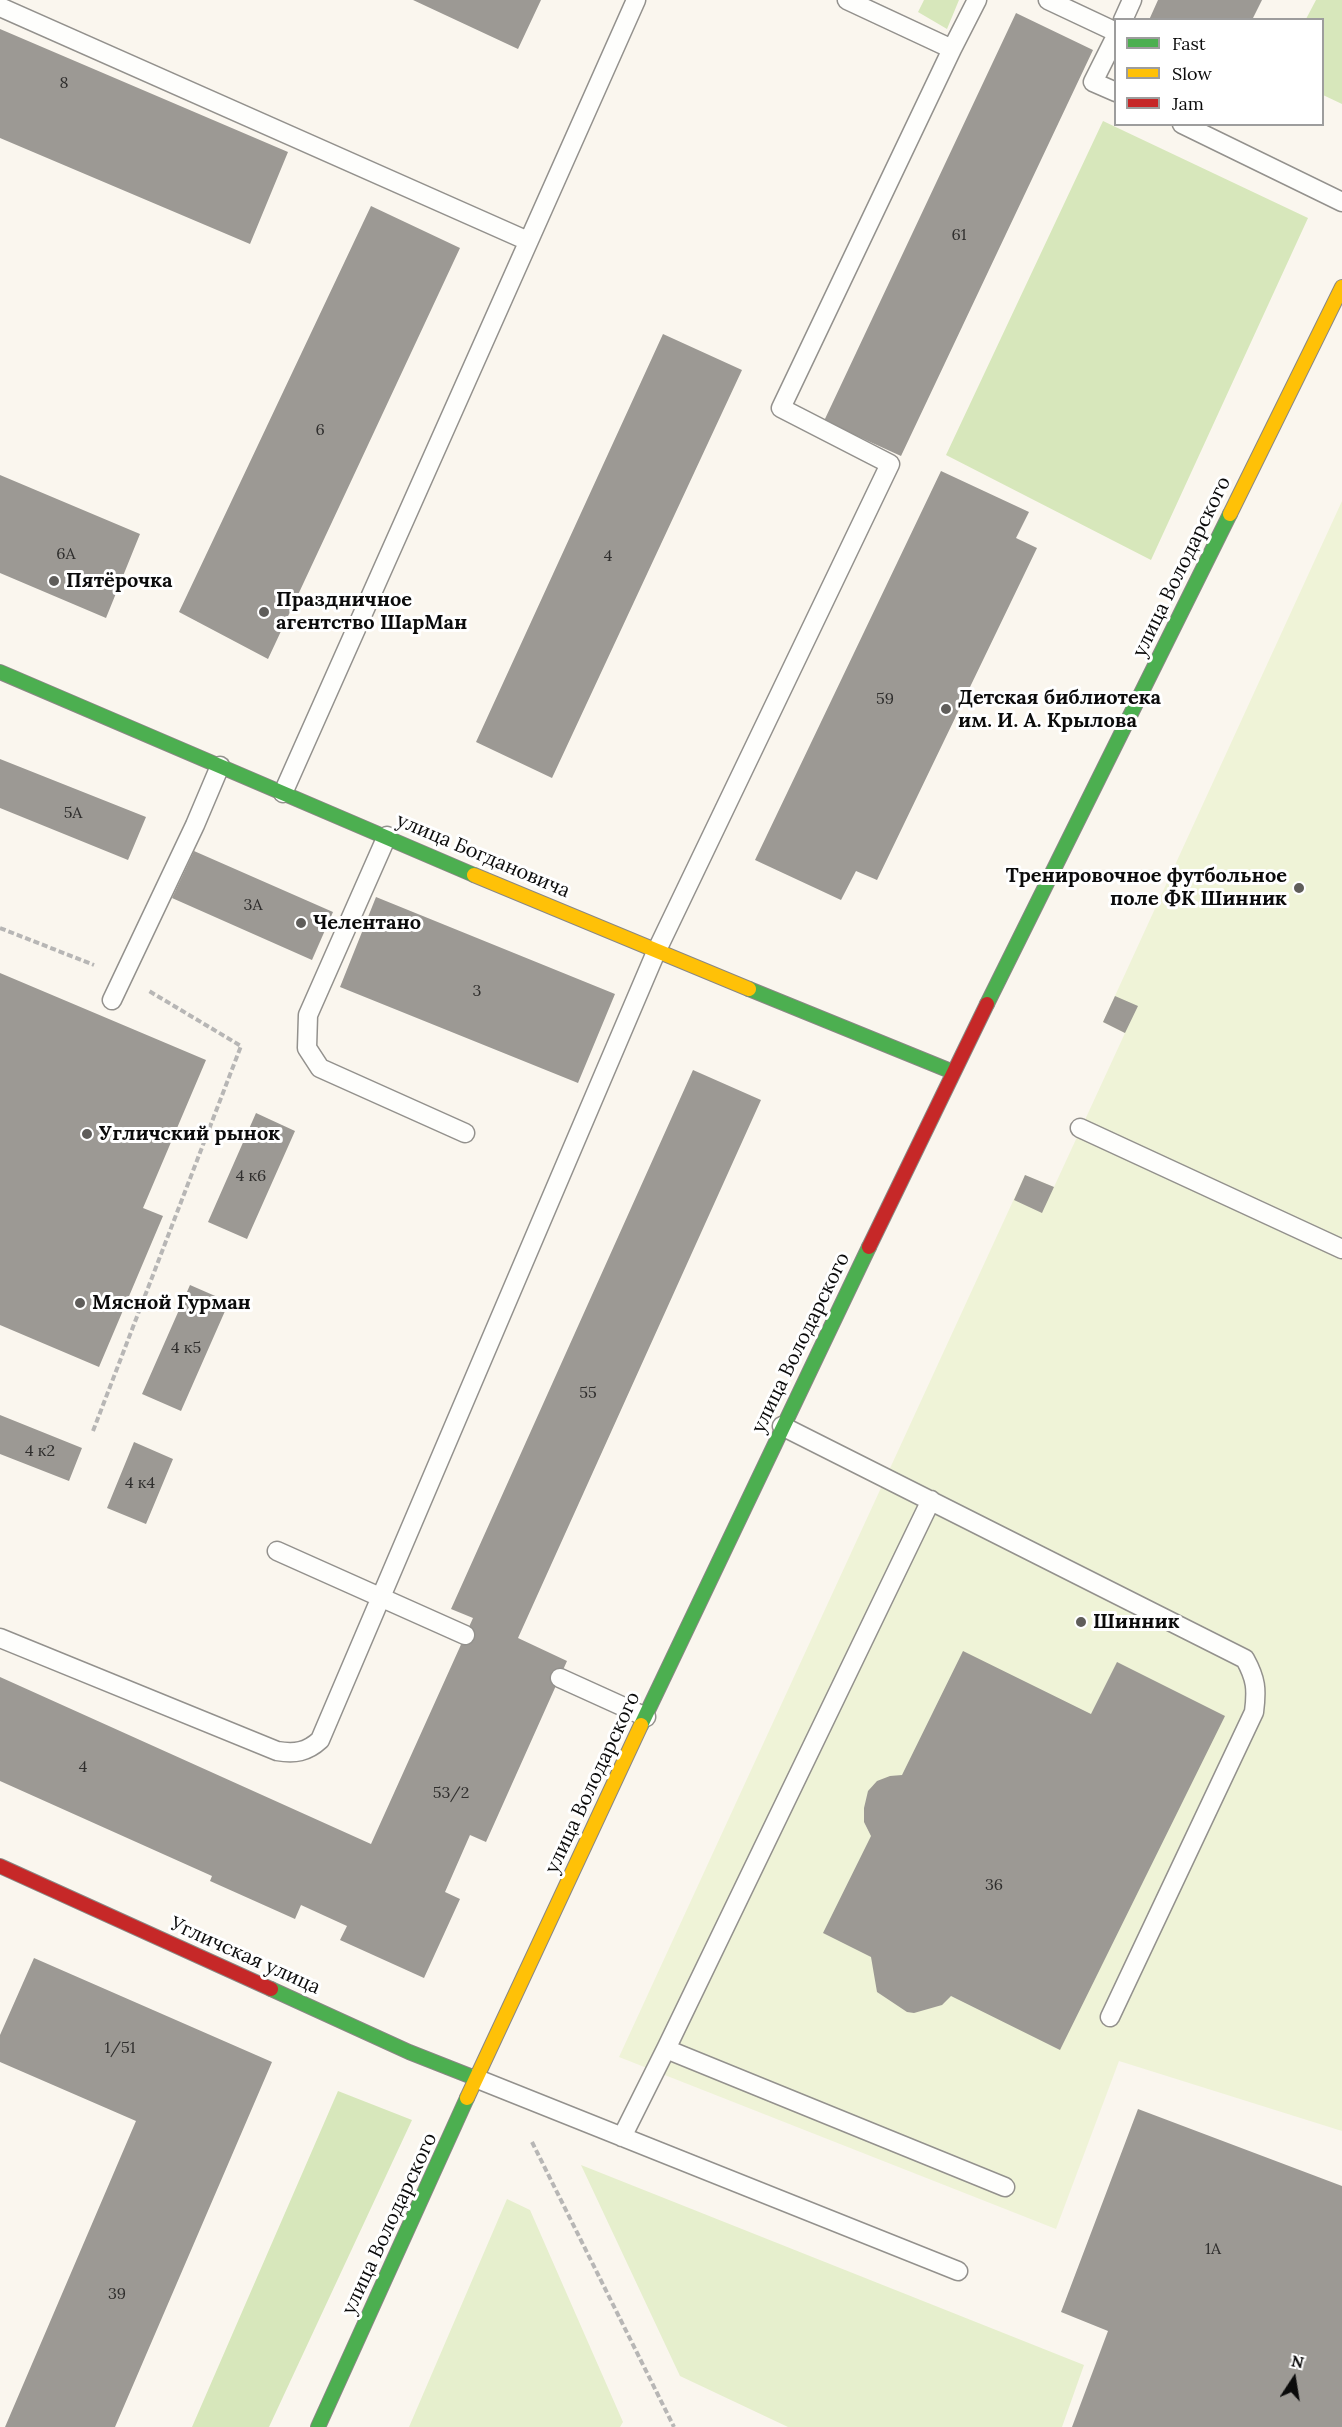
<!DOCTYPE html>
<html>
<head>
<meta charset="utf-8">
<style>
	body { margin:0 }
	#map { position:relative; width:1342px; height:2427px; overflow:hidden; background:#faf6ee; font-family:Lora,serif }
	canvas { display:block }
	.legend { position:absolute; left:1114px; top:18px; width:210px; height:108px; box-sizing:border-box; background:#fff; border:2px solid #9d9d9d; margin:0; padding:8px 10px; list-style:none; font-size:18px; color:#0b0b0b }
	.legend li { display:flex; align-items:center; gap:12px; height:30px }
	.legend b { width:30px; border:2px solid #9d9d9d }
	.north { position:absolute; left:1264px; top:2349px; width:60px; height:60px; -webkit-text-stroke:4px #fff; paint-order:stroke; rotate:12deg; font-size:16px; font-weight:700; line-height:24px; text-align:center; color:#0b0b0b }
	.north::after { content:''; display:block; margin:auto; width:21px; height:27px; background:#0b0b0b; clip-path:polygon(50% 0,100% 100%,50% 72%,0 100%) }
</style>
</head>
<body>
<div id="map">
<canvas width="1342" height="2427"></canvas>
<ul class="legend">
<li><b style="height:8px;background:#4caf50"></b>Fast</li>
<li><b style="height:8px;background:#ffc107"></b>Slow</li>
<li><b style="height:8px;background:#c62828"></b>Jam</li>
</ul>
<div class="north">N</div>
</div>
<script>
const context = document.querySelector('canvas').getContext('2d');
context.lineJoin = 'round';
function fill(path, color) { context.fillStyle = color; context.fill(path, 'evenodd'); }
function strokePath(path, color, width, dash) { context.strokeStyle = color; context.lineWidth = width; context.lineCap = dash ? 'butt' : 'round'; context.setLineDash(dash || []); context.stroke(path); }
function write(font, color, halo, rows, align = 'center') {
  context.font = font + ' Lora,serif'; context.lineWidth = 6; context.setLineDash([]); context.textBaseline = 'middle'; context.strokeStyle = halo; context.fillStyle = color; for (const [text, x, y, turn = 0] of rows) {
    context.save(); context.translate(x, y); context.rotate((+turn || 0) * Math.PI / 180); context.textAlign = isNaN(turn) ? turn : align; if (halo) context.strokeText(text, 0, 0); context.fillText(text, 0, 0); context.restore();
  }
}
fill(new Path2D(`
	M581 2165 1084 2365 1062 2427H788L680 2376Z
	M507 2199 530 2210 623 2422 620 2427H409Z`), '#e6efcd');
fill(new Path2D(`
	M924 0H959L947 29 918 12Z
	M1316 0H1342V104L1323 95 1322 20 1306 19Z
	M1103 121 1308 218 1151 560 946 455Z
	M338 2091 412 2120 269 2427H192Z`), '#d7e7bb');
fill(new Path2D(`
	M1342 501V2131L1119 2061 1056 2229 619 2057 1025 1175 1054 1187 1125 1033 1103 1022Z`), '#eff3d7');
fill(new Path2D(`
	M413 0H541L518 49Z
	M1158 0H1262L1252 20H1149Z
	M1016 13 1093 50 901 456 824 421Z
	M0 29 288 152 250 244 0 138Z
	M371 206 460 248 268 659 179 612Z
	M663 334 742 370 552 778 476 742Z
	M941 471 1029 512 1016 538 1037 548 877 880 856 871 841 900 755 860Z
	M0 475 140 534 106 618 0 573Z
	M0 759 146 817 128 860 0 808Z
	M194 851 333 912 312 960 172 898Z
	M376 897 615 994 578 1083 340 987Z
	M0 973 206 1060 143 1208 163 1216 99 1367 0 1325Z
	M1115 996 1138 1006 1125 1033 1103 1022Z
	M693 1070 761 1100 518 1638 567 1661 486 1842 470 1835 445 1892 460 1899 424 1978 340 1940 347 1926 301 1905 295 1919 210 1881 212 1876 0 1781V1677L371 1844 473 1618 451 1609Z
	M256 1113 295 1131 247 1239 208 1222Z
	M1025 1175 1054 1187 1042 1213 1014 1200Z
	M190 1285 229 1302 181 1411 142 1394Z
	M0 1415 82 1448 69 1481 0 1454Z
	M134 1442 173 1459 146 1524 107 1508Z
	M963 1651 1091 1714 1117 1662 1225 1716 1060 2050 951 1996 942 2005 914 2013 907 2012 877 1992 871 1957 823 1933 871 1836 864 1822V1808L868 1791 877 1781 890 1776 902 1775Z
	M34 1958 272 2062 115 2427H5L136 2121 0 2062V2035Z
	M1138 2109 1342 2186V2427H1072L1108 2331 1061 2312Z`), '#9c9994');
const lane = new Path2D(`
	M1048 0 1116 32
	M0 7 528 241
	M1123 20 1132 0
	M1116 36 1093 82 1116 92
	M952 49 977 0
	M1182 124 1342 202
	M283 793 636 0
	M387 836 308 1015 307 1048 320 1068 465 1133
	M112 1000 195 825 220 766
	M1080 1128 1342 1249
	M782 1426 1245 1659C1256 1679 1257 1689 1254 1712L1110 2017
	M277 1551 465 1635
	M0 1638 277 1751C295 1754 307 1752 320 1740L656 952 890 464 781 408 952 49 847 0
	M560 1678 646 1717
	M666 2049 1005 2187
	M475 2078 958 2271
	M622 2137 666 2049 931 1500`);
const fast = new Path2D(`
	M0 672 474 875
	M749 989 953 1072
	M987 1004 1230 514
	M641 1725 869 1247
	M271 1989 409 2052 475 2078
	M318 2427 467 2098`);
const slow = new Path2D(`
	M1230 514 1342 287
	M474 875 749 989
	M467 2098 641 1725`);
const jam = new Path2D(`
	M869 1247 987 1004
	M0 1866 271 1989`);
strokePath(lane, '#93918d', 21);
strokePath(fast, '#898784', 16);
strokePath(slow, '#898784', 16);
strokePath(jam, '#898784', 16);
strokePath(new Path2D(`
	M0 928 94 965
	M93 1431 241 1046 149 991
	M532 2142 674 2427`), '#b7b6b5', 4, [6, 3]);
strokePath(lane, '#fefefc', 18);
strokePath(fast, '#4caf50', 14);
strokePath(slow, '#ffc107', 14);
strokePath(jam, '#c62828', 14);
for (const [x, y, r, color] of [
	[54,581,6,"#5f5d5a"],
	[264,612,6,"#5f5d5a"],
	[946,709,6,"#5f5d5a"],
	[1299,888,6,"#5f5d5a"],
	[301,923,6,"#5f5d5a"],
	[87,1134,6,"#5f5d5a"],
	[80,1303,6,"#5f5d5a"],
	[1081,1622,6,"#5f5d5a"]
]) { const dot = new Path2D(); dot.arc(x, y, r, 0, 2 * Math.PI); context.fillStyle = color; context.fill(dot); strokePath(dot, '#fff', 2); }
write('16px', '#2f2e2d', null, [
	["8",64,83],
	["61",959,235],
	["6",320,430],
	["6А",66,554],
	["4",608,556],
	["59",885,699],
	["5А",73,813],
	["3А",253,905],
	["3",477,991],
	["4 к6",251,1176],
	["4 к5",186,1348],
	["55",588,1393],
	["4 к2",40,1451],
	["4 к4",140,1483],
	["4",83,1767],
	["53/2",451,1793],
	["36",994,1885],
	["1/51",120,2048],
	["1А",1213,2249],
	["39",117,2294]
]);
write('20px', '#0b0b0b', '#fff', [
	["улица Володарского",1182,567,-64],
	["улица Богдановича",483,856,23],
	["улица Володарского",801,1343,-64],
	["улица Володарского",593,1783,-65],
	["Угличская улица",245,1956,24],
	["улица Володарского",390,2224,-65]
]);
write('bold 20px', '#0b0b0b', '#fff', [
	["Пятёрочка",66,581],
	["Праздничное",276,600],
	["агентство ШарМан",276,623],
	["Детская библиотека",958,698],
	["им. И. А. Крылова",958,721],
	["Тренировочное футбольное",1287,876,"right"],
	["поле ФК Шинник",1287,899,"right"],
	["Челентано",313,923],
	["Угличский рынок",99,1134],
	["Мясной Гурман",92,1303],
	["Шинник",1093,1622]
], 'left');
</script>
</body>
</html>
